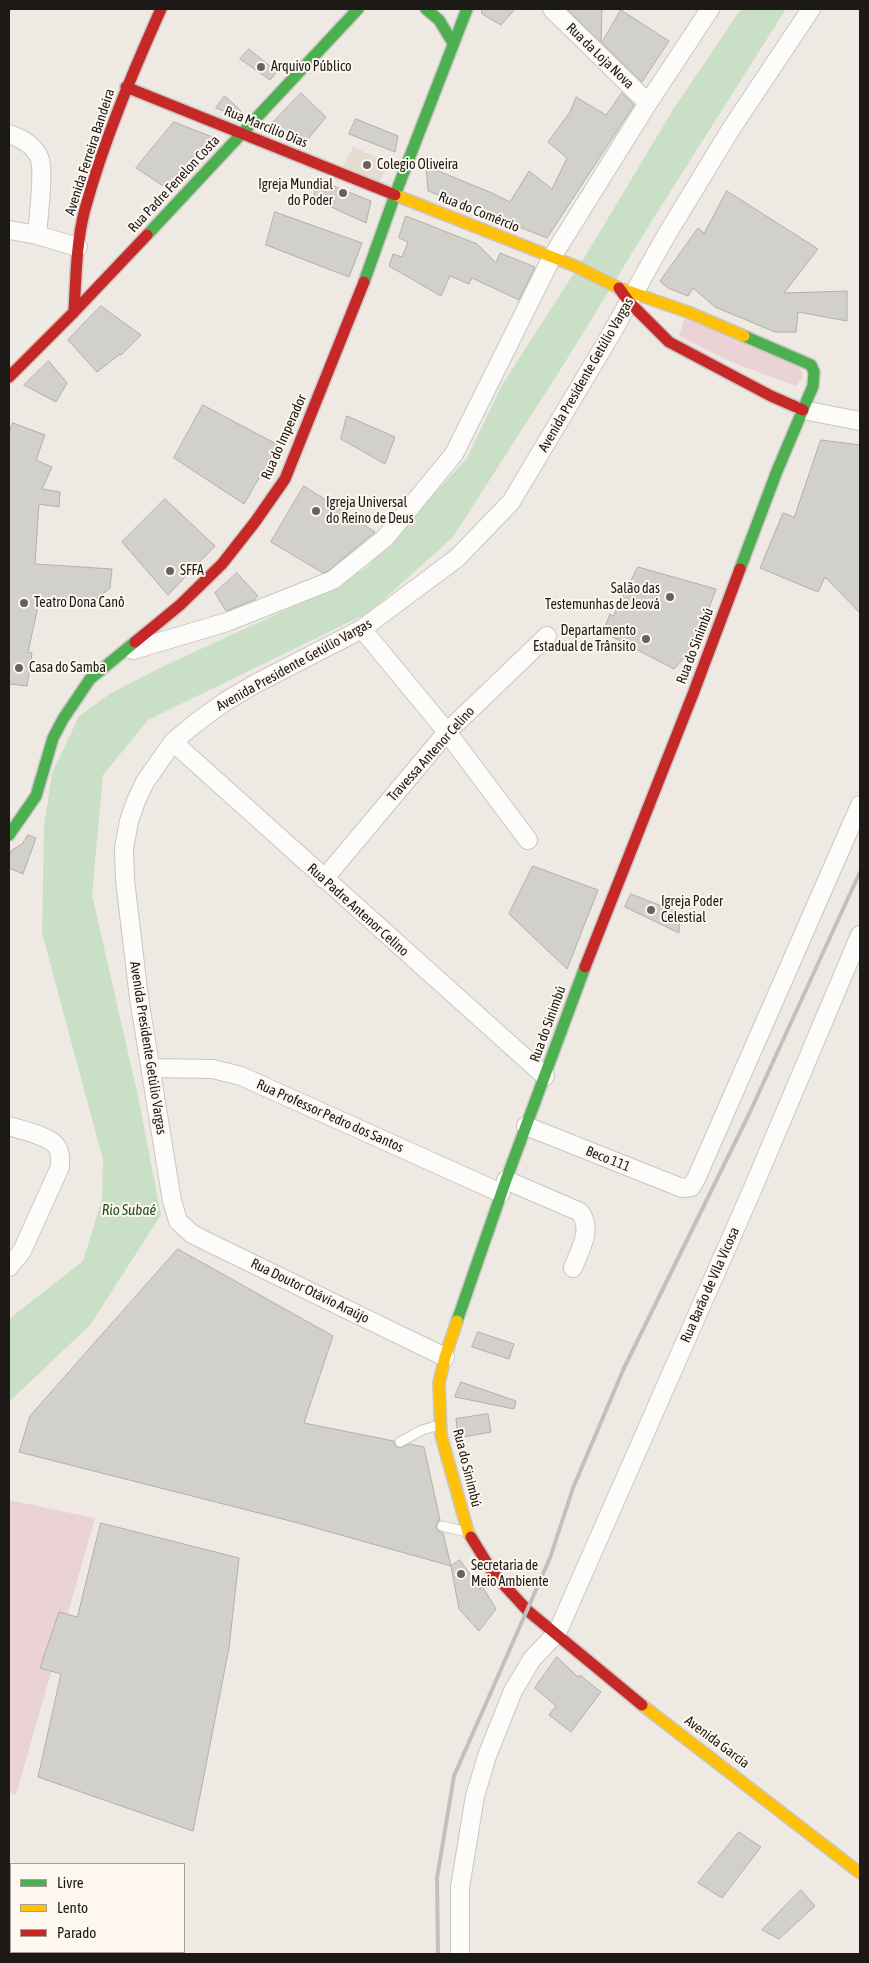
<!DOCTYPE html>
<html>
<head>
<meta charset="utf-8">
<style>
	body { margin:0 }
	#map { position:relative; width:869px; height:1963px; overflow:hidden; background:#eee9e3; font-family:"Asap Condensed",sans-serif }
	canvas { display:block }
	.frame { position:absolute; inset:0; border:10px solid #1c1916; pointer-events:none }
	.legend { position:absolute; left:10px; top:1863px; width:175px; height:90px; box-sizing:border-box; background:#fef7ef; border:1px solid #a49e98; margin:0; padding:6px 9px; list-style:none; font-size:15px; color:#1c1916 }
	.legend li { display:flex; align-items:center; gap:10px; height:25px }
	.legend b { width:25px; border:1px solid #a49e98 }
</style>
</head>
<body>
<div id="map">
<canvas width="869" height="1963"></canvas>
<div class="frame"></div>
<ul class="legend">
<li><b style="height:6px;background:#4caf50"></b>Livre</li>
<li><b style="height:6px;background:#ffc107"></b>Lento</li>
<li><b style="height:6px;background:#c62828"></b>Parado</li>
</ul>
</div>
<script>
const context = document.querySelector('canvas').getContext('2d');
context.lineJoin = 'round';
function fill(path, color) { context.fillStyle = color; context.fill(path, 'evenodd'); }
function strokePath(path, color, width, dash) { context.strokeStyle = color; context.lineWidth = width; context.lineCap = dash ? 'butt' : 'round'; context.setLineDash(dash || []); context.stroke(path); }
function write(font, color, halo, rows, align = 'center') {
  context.font = font + ' "Asap Condensed",sans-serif'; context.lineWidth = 4; context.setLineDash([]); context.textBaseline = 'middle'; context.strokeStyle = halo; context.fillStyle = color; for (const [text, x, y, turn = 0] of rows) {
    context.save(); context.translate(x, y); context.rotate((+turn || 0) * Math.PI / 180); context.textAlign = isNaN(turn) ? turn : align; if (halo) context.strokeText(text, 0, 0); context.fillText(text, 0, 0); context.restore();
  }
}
fill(new Path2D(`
	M353 147 390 163 378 184 343 166Z`), '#e5dcd0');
fill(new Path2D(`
	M685 317 798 363 803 377 796 386 731 362 679 336Z
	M9 1500 95 1518 16 1795 9 1792Z`), '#ebd3d5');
fill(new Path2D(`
	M741 9H786L653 219 564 364 453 537 370 612 148 720 103 775 92 895 138 1096 161 1215 90 1325 9 1402V1319L83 1261 102 1199 103 1160 42 933 44 826 52 773 79 716 111 693 168 664 290 608 365 569 467 458 502 385 592 245 674 108Z`), '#cae0c6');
const building = new Path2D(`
	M482 9H515L501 25 482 14Z
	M567 9H602L601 42Z
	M621 10 669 41 642 82 602 43Z
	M249 49 277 72 270 80 240 59Z
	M301 93 326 117 305 143 273 130 269 127Z
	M622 93 634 105 547 238 428 191 426 166 492 193 510 202 529 171 552 189 567 158 548 142 570 112 576 97 606 115Z
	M225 96 241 111 236 116 216 108Z
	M356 119 398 136 395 152 349 134Z
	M174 122 215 138 168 189 136 168Z
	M316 179 371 201 366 223 314 199Z
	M727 191 818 249 784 293 847 291V321L798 312 796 332H775L715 307 693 288 688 296 668 288 660 281 698 228 704 233Z
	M275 212 362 243 349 277 266 245Z
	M406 216 477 244 496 263 500 253 535 267 519 300 472 278 469 284 450 276 441 296 389 266 393 254 402 257 408 242 399 238Z
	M101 306 141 335 121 355 120 354 97 372 68 340Z
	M49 361 67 383 56 402 24 385Z
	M203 405 278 445 244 504 174 458Z
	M347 416 395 437 385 464 341 439Z
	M13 423 45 435 36 460 52 467 42 489 60 492 59 507 39 504 35 564 112 569 110 588 89 605 39 602 28 652 32 653 27 686 9 684V433Z
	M821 440 860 445V613L825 577 818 592 760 568 783 513 794 517Z
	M304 486 375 532 328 571 323 573 271 542Z
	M165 499 215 546 168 595 122 542Z
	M638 567 716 589 695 646 674 669 603 632 610 614 613 616Z
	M237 573 258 596 254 600 226 611 215 593Z
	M28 835 36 838 23 874 9 868V856L12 850 22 844Z
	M533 866 598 890 567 969 509 914Z
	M631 894 680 913 679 933 625 907Z
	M178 1249 333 1336 304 1423 394 1441 395 1445 399 1448 410 1444 424 1447 440 1520 437 1522 436 1527 438 1531 443 1533 451 1566 298 1523 19 1452 30 1416Z
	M478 1332 514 1344 509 1359 472 1347Z
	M461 1382 516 1401 514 1409 455 1397Z
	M488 1414 491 1432 458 1438 456 1419Z
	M101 1523 239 1558 229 1648 193 1831 38 1777 61 1674 40 1668 59 1612 77 1617Z
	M460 1560 480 1589 482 1586 496 1609 479 1631 459 1609 451 1566Z
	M557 1657 578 1677 580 1675 601 1692 571 1732 549 1715 556 1706 535 1688Z
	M739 1832 761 1847 722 1898 698 1883Z
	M801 1890 815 1906 779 1939 762 1930Z`);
fill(building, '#d2d0cb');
strokePath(building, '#b2afab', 1);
const lane = new Path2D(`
	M400 1442 422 1430 439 1425
	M442 1526 463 1531`);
const street = new Path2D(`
	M552 9 648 103
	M9 134C21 138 33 144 39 157 45 170 38 219 37 235
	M9 230 37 235 78 247
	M803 410 860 421
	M362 629 447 732 528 840
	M133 650 227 622 333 580 385 538 454 454 552 257 648 103 710 9
	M173 742 545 1076
	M324 879 447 732 547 636
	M151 1068 213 1069 241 1076 501 1193
	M9 1126C21 1130 51 1136 57 1147 61 1153 60 1160 60 1167L22 1251 9 1267
	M526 1126 682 1188 691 1187 696 1179 860 805
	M506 1180 580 1212C593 1230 580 1249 573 1268
	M445 1357 212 1244 192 1234 178 1221 172 1201 139 998 125 880 124 848 129 821 136 801 145 782 173 742 197 722 226 701 255 684 362 629 457 558 511 502 610 336 667 234 731 129 811 9
	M460 1954V1887L475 1796 487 1756 513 1691 532 1659 557 1633 753 1188 860 935`);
const fast = new Path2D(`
	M426 9 439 20 453 43
	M147 235 358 9
	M364 282 395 195 467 9
	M740 569 777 471 813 386 814 372 811 365 744 336
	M9 835 36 796 53 738 63 719 90 679 135 642
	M457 1321 506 1180 585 967`);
const slow = new Path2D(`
	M395 195 575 266 619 288 688 312 744 336
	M457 1321 445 1357 439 1383 441 1435 468 1532 471 1537
	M642 1705 860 1873`);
const jam = new Path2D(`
	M126 87 395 195
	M619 288 629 302 669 342 771 396 803 410
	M74 312C76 278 76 243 85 209 104 140 132 74 161 9
	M9 377 74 312 147 235
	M135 642 180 605 222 564 255 522 285 479 364 282
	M585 967 693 694 740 569
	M471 1537 493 1573 528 1611 642 1705`);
strokePath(lane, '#cac6c2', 11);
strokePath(street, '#cac6c2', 20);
strokePath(fast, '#cac6c2', 14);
strokePath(slow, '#cac6c2', 14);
strokePath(jam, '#cac6c2', 14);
strokePath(lane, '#fcfcfb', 9);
strokePath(street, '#fcfcfb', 18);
strokePath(fast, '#4caf50', 11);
strokePath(slow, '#ffc107', 11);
strokePath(jam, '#c62828', 11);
strokePath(new Path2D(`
	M438 1954 437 1878 454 1776 550 1558 573 1488 624 1368 750 1112 860 872`), '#c2c0be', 4);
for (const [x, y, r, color] of [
	[261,67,5,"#66625e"],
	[367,165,5,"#66625e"],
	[343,193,5,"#66625e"],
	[316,511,5,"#66625e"],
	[170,571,5,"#66625e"],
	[670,597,5,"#66625e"],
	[24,603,5,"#66625e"],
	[646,639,5,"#66625e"],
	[19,668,5,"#66625e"],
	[651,910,5,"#66625e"],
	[461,1574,5,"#66625e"]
]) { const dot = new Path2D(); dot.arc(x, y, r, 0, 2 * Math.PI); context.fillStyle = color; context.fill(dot); strokePath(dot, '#fef7ef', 2); }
write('14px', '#1c1916', '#fef7ef', [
	["Rua da Loja Nova",600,56,44],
	["Rua Marcílio Dias",266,127,22],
	["Avenida Ferreira Bandeira",90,152,-72],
	["Rua Padre Fenelon Costa",174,184,-47],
	["Rua do Comércio",479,212,22],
	["Avenida Presidente Getúlio Vargas",586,375,-60],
	["Rua do Imperador",284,437,-66],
	["Rua do Sinimbú",695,646,-69],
	["Avenida Presidente Getúlio Vargas",294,665,-29],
	["Travessa Antenor Celino",431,754,-48],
	["Rua Padre Antenor Celino",358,910,42],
	["Rua do Sinimbú",548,1024,-70],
	["Avenida Presidente Getúlio Vargas",148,1048,81],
	["Rua Professor Pedro dos Santos",330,1116,24],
	["Beco 111",608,1159,22],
	["Rua Barão de Vila Vicosa",710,1285,-66],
	["Rua Doutor Otávio Araújo",310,1291,26],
	["Rua do Sinimbú",467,1468,76],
	["Avenida Garcia",717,1742,37]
]);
write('14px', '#1c1916', '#fef7ef', [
	["Arquivo Público",271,67],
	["Colegio Oliveira",377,165],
	["Igreja Mundial",333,185,"right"],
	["do Poder",333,201,"right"],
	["Igreja Universal",326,503],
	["do Reino de Deus",326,519],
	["SFFA",180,571],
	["Salão das",660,589,"right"],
	["Testemunhas de Jeová",660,605,"right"],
	["Teatro Dona Canô",34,603],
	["Departamento",636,631,"right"],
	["Estadual de Trânsito",636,647,"right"],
	["Casa do Samba",29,668],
	["Igreja Poder",661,902],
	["Celestial",661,918],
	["Secretaria de",471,1566],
	["Meio Ambiente",471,1582]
], 'left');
write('italic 15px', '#235022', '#fef7ef', [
	["Rio Subaé",129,1210]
]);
</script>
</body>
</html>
